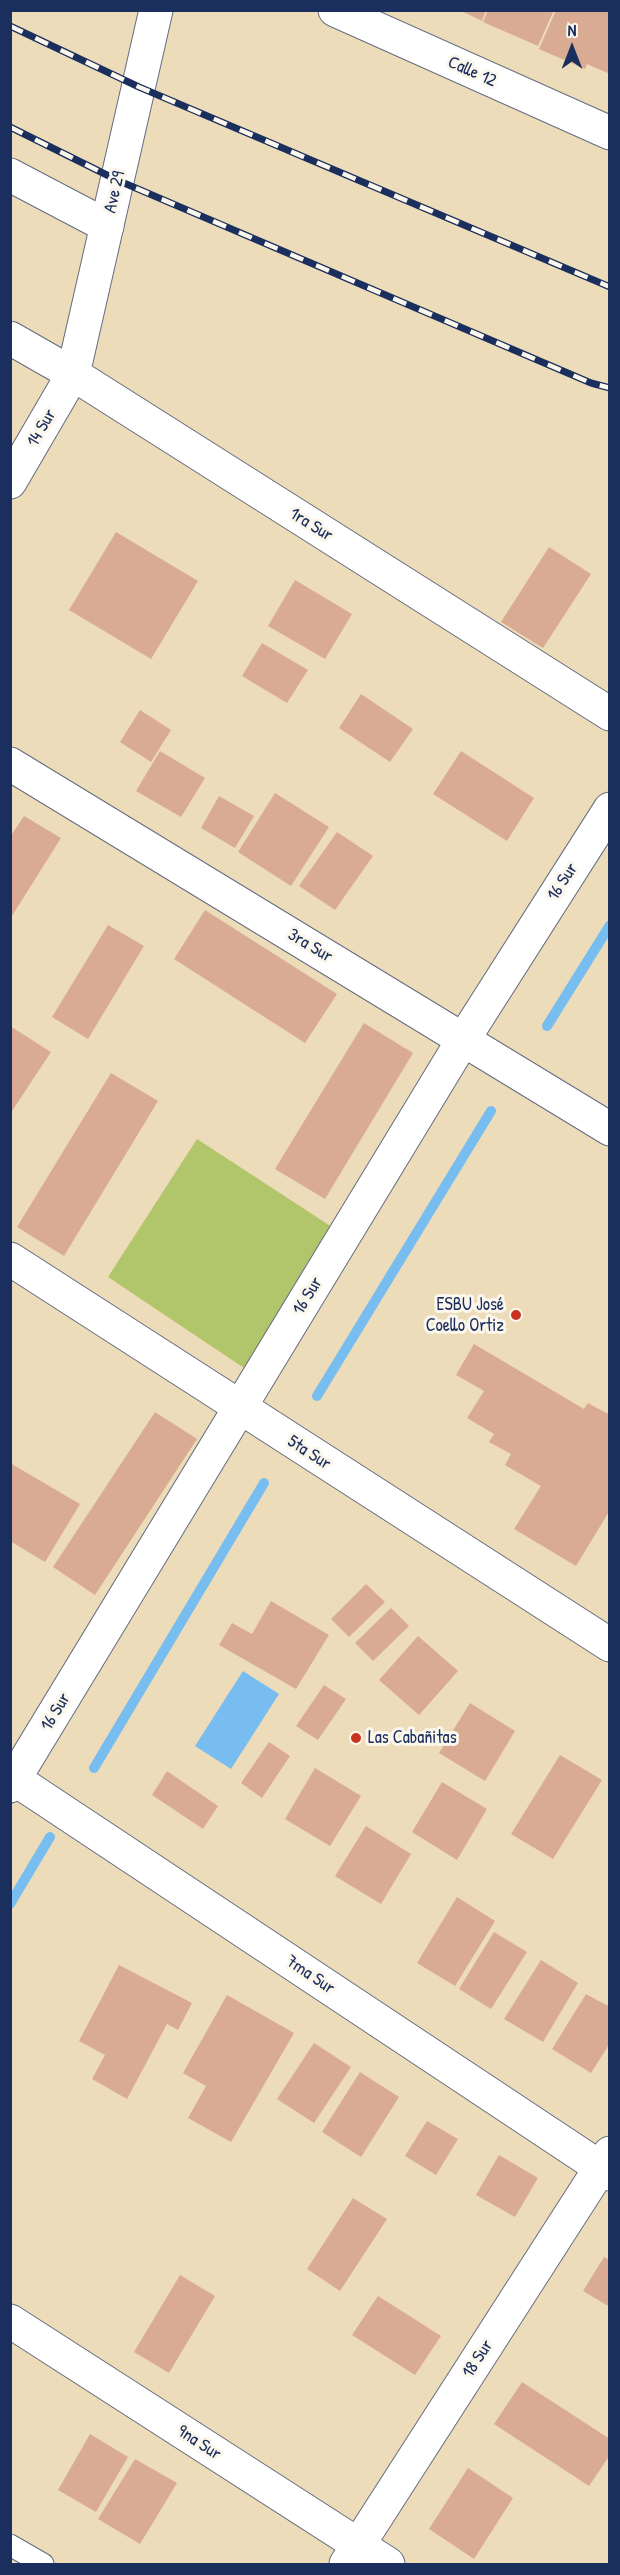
<!DOCTYPE html>
<html>
<head>
<meta charset="utf-8">
<style>
	body { margin:0 }
	#map { position:relative; width:620px; height:2575px; overflow:hidden; background:#eddcb9; font-family:"Patrick Hand",sans-serif }
	canvas { display:block }
	.frame { position:absolute; inset:0; border:12px solid #1b2f5e; pointer-events:none }
	.north { position:absolute; left:542px; top:18px; width:60px; height:60px; -webkit-text-stroke:4px #fbf7ec; paint-order:stroke; rotate:0deg; font-size:16px; font-weight:700; line-height:24px; text-align:center; color:#1b2f5e }
	.north::after { content:''; display:block; margin:auto; width:21px; height:27px; background:#1b2f5e; clip-path:polygon(50% 0,100% 100%,50% 72%,0 100%) }
</style>
</head>
<body>
<div id="map">
<canvas width="620" height="2575"></canvas>
<div class="frame"></div>
<div class="north">N</div>
</div>
<script>
const context = document.querySelector('canvas').getContext('2d');
context.lineJoin = 'round';
function fill(path, color) { context.fillStyle = color; context.fill(path, 'evenodd'); }
function strokePath(path, color, width, dash) { context.strokeStyle = color; context.lineWidth = width; context.lineCap = dash ? 'butt' : 'round'; context.setLineDash(dash || []); context.stroke(path); }
function write(font, color, halo, rows, align = 'center') {
  context.font = font + ' "Patrick Hand",sans-serif'; context.lineWidth = 6; context.setLineDash([]); context.textBaseline = 'middle'; context.strokeStyle = halo; context.fillStyle = color; for (const [text, x, y, turn = 0] of rows) {
    context.save(); context.translate(x, y); context.rotate((+turn || 0) * Math.PI / 180); context.textAlign = isNaN(turn) ? turn : align; if (halo) context.strokeText(text, 0, 0); context.fillText(text, 0, 0); context.restore();
  }
}
fill(new Path2D(`
	M197 1139 335 1229 250 1372 108 1277Z`), '#b1c56a');
fill(new Path2D(`
	M243 1671 279 1694 231 1769 195 1746Z`), '#78bdef');
strokePath(new Path2D(`
	M547 1026 610 925
	M317 1396 491 1111
	M94 1768 264 1483
	M10 1904 50 1837`), '#78bdef', 10);
fill(new Path2D(`
	M459 10H486L482 21Z
	M488 10H554L538 46 483 22Z
	M556 10H610V74L587 64 585 69 539 49Z
	M116 532 198 581 151 659 69 610Z
	M549 547 591 574 543 648 501 622Z
	M295 580 352 614 325 659 268 626Z
	M262 643 308 670 287 703 242 676Z
	M361 694 413 729 390 762 339 728Z
	M140 710 171 730 151 762 120 742Z
	M160 751 205 778 181 817 136 791Z
	M461 751 534 798 507 841 433 794Z
	M275 793 329 827 291 886 238 852Z
	M219 796 254 816 235 848 201 828Z
	M24 816 61 838 10 919V837Z
	M337 832 373 856 335 910 299 886Z
	M205 910 337 994 305 1043 174 959Z
	M108 925 144 946 88 1039 52 1017Z
	M364 1023 413 1053 325 1199 275 1169Z
	M10 1026 51 1052 10 1114Z
	M111 1073 158 1101 64 1256 17 1227Z
	M474 1344 584 1409 588 1403 610 1415V1510L576 1566 514 1529 541 1486 505 1465 511 1454 489 1442 494 1434 467 1418 484 1391 456 1375Z
	M155 1412 197 1439 95 1595 53 1567Z
	M10 1463 80 1504 45 1562 10 1541Z
	M366 1584 385 1602 349 1637 331 1619Z
	M271 1601 329 1635 296 1689 219 1645 232 1623 252 1634Z
	M391 1608 409 1626 373 1661 355 1643Z
	M418 1636 458 1671 419 1715 379 1680Z
	M324 1685 346 1699 318 1740 296 1726Z
	M470 1703 515 1731 485 1781 439 1753Z
	M269 1742 290 1756 262 1798 241 1783Z
	M560 1755 602 1780 553 1859 511 1834Z
	M315 1768 361 1796 330 1846 285 1819Z
	M167 1771 218 1806 203 1829 152 1795Z
	M442 1782 487 1809 457 1860 412 1832Z
	M366 1826 411 1854 381 1904 335 1876Z
	M457 1897 495 1921 455 1986 417 1963Z
	M494 1932 527 1952 491 2009 459 1989Z
	M541 1960 578 1983 543 2042 504 2019Z
	M119 1965 192 2003 178 2030 167 2024 127 2099 92 2079 105 2055 79 2041Z
	M586 1994 610 2007V2043L591 2073 552 2049Z
	M227 1995 294 2033 231 2142 188 2118 206 2086 183 2073Z
	M314 2043 351 2067 314 2123 277 2099Z
	M360 2072 399 2097 361 2157 322 2132Z
	M427 2121 458 2139 436 2175 405 2156Z
	M499 2155 538 2178 515 2217 476 2195Z
	M353 2198 387 2219 340 2291 307 2269Z
	M604 2257 610 2260V2307L583 2291Z
	M180 2275 215 2296 169 2373 134 2352Z
	M378 2296 441 2336 415 2375 352 2335Z
	M522 2382 610 2439V2455L589 2486 494 2424Z
	M90 2434 128 2457 96 2512 58 2490Z
	M135 2459 177 2483 140 2544 98 2519Z
	M468 2468 513 2498 474 2559 429 2529Z`), '#daab93');
const service = new Path2D(`
	M10 2545 43 2564`);
const minor = new Path2D(`
	M10 175 107 226
	M10 338 73 374 610 714
	M10 764 610 1129
	M10 1776 610 2174
	M10 1786 463 1040 610 809
	M10 2321 388 2564
	M346 2564 610 2153`);
const tertiary = new Path2D(`
	M335 10 610 133
	M10 1259 610 1645`);
const secondary = new Path2D(`
	M10 482 73 374 156 10`);
strokePath(service, '#646c7e', 23);
strokePath(minor, '#646c7e', 35);
strokePath(tertiary, '#646c7e', 35);
strokePath(secondary, '#646c7e', 35);
strokePath(service, '#fff', 21);
strokePath(minor, '#fff', 33);
strokePath(tertiary, '#fff', 33);
strokePath(secondary, '#fff', 33);
const rail = new Path2D(`
	M10 26 139 87 610 287
	M10 127 117 180 591 383 610 388`);
strokePath(rail, '#1b2f5e', 7);
strokePath(rail, '#fbf7ec', 4.5, [14]);
for (const [x, y, r, color] of [
	[516,1315,6,"#c8321e"],
	[356,1738,6,"#c8321e"]
]) { const dot = new Path2D(); dot.arc(x, y, r, 0, 2 * Math.PI); context.fillStyle = color; context.fill(dot); strokePath(dot, '#fbf7ec', 2); }
write('18px', '#1b2f5e', '#fbf7ec', [
	["Calle 12",472,72,24],
	["Ave 29",115,192,-77],
	["14 Sur",42,428,-60],
	["1ra Sur",311,525,32],
	["16 Sur",563,882,-57],
	["3ra Sur",310,946,31],
	["16 Sur",308,1296,-59],
	["5ta Sur",309,1453,33],
	["16 Sur",56,1712,-59],
	["7ma Sur",310,1975,34],
	["18 Sur",478,2359,-57],
	["9na Sur",199,2443,33]
]);
write('18px', '#1b2f5e', '#fbf7ec', [
	["ESBU José",504,1305],
	["Coello Ortiz",504,1326],
	["Las Cabañitas",368,1738,"left"]
], 'right');
</script>
</body>
</html>
